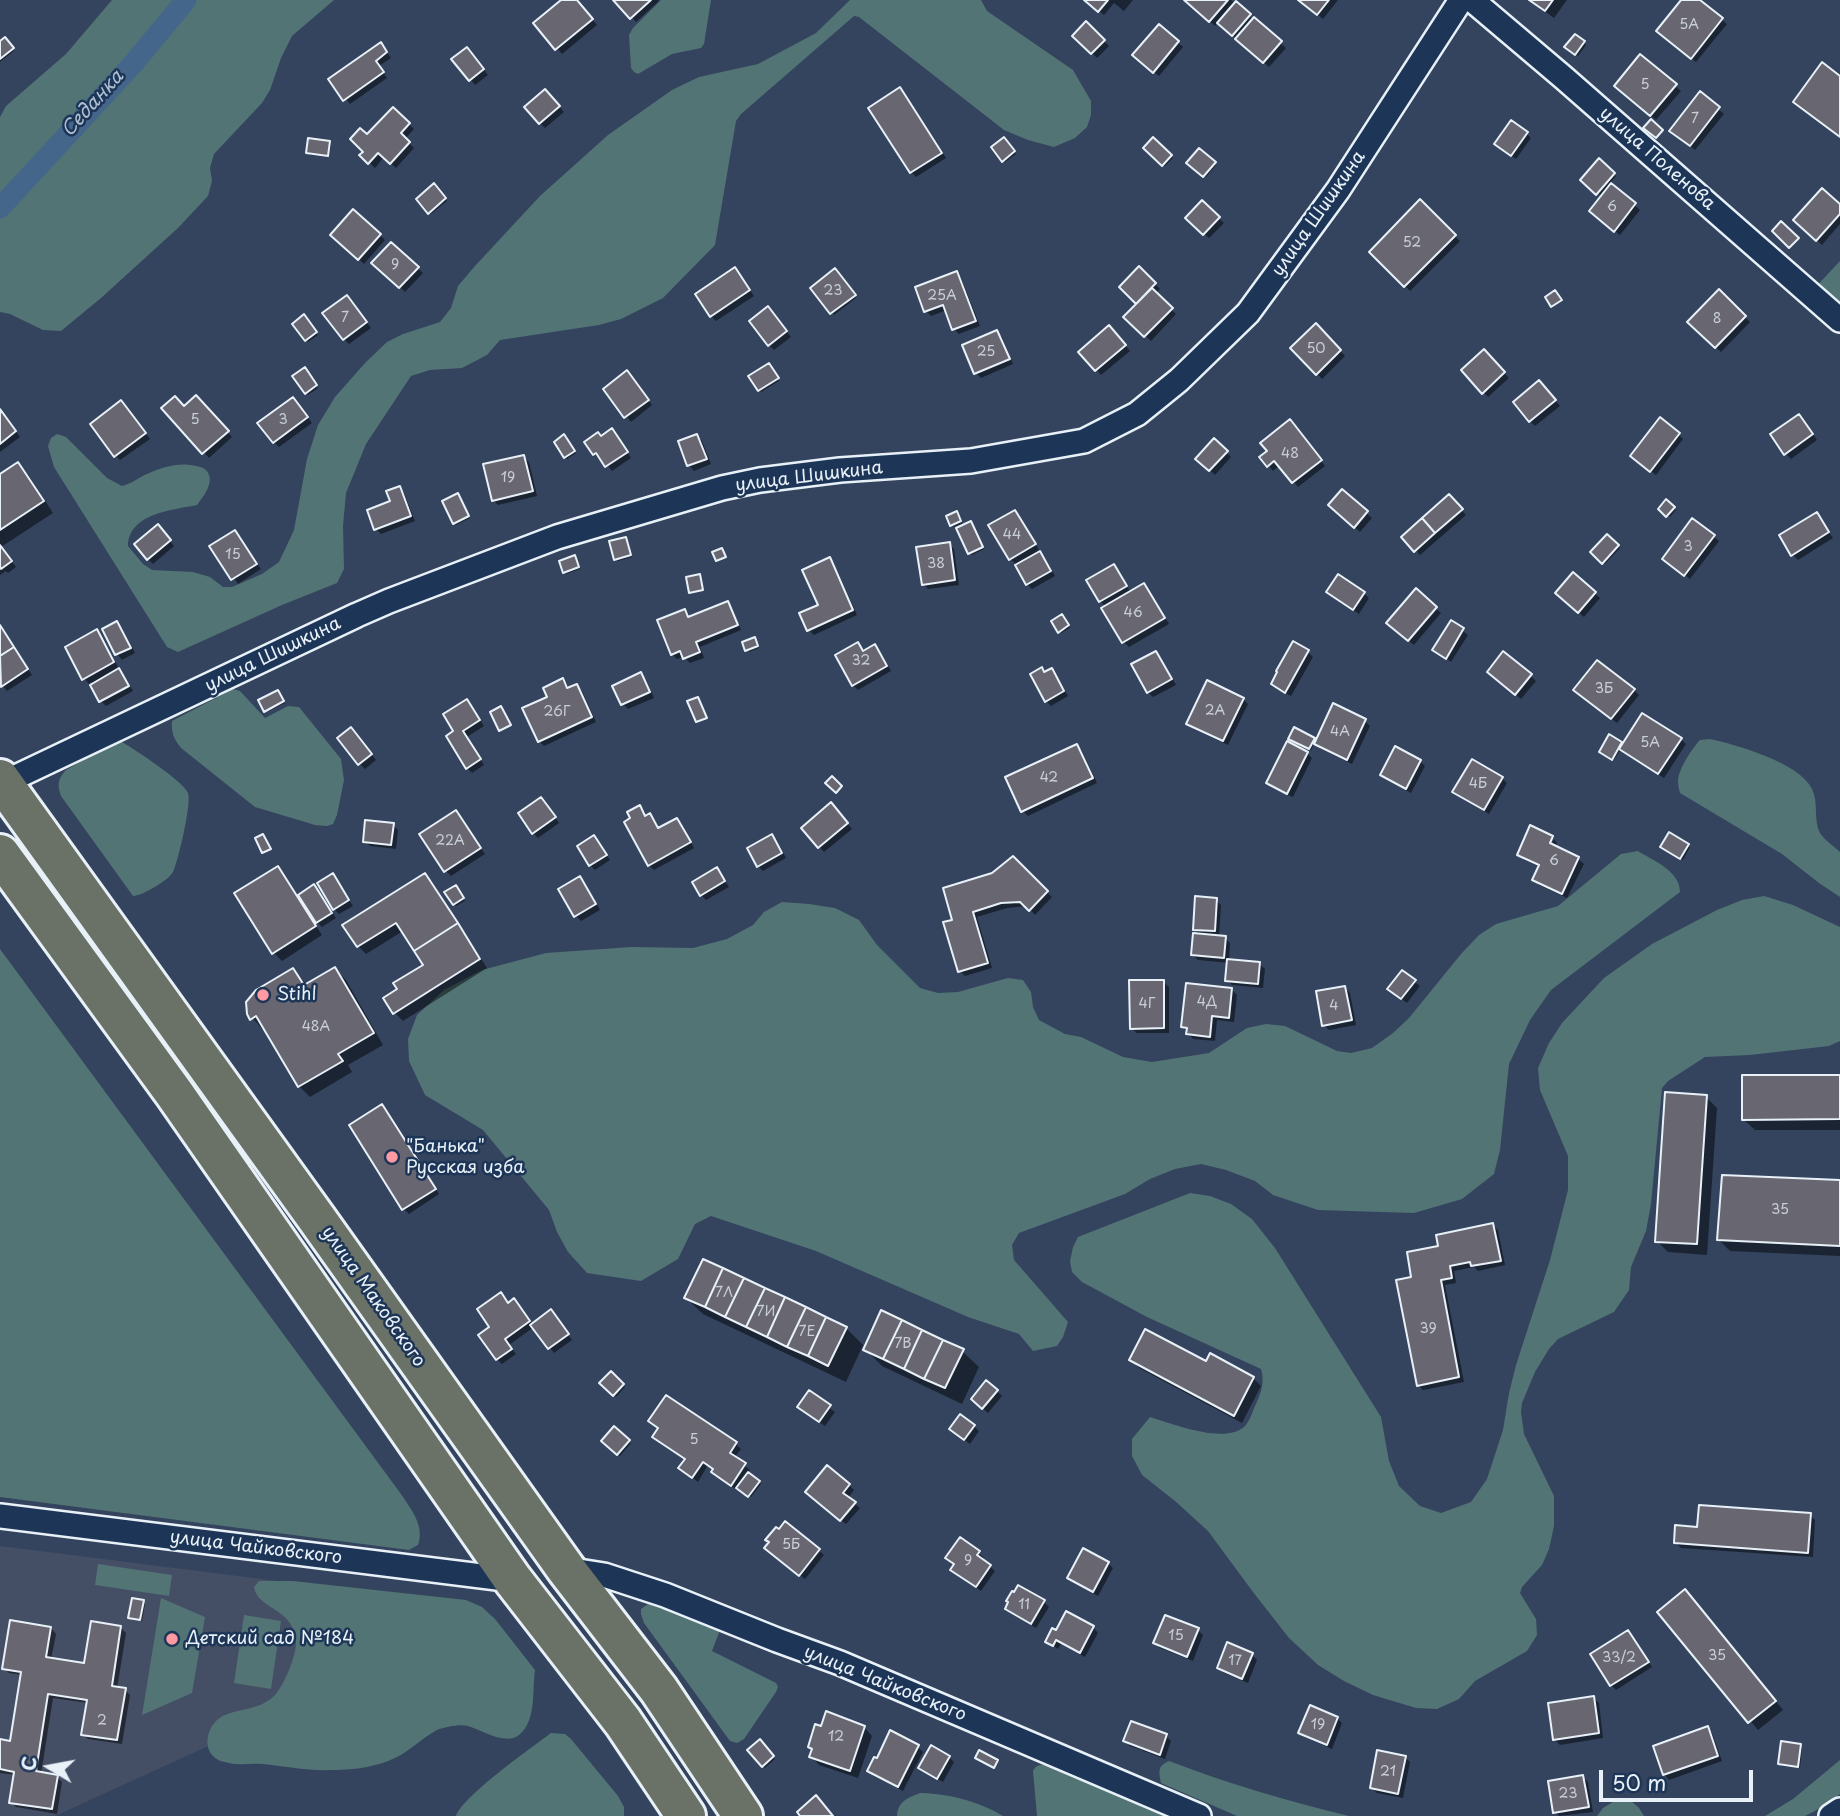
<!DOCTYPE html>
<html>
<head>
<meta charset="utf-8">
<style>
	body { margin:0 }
	#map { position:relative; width:1840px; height:1816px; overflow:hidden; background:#34445f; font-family:"Playpen Sans",sans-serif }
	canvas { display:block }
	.north { position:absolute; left:14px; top:1732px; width:70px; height:70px; -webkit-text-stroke:5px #1d3557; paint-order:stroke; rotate:280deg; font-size:19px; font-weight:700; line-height:28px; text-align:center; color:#e8f1f8 }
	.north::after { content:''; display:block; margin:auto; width:24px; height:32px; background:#e8f1f8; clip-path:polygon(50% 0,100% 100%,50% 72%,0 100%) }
	.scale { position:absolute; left:1599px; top:1770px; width:154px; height:32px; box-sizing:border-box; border:4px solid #e8f1f8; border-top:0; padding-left:9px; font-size:21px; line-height:24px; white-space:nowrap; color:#e8f1f8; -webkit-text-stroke:5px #1d3557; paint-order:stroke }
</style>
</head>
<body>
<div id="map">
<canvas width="1840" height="1816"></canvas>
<div class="north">С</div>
<div class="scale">50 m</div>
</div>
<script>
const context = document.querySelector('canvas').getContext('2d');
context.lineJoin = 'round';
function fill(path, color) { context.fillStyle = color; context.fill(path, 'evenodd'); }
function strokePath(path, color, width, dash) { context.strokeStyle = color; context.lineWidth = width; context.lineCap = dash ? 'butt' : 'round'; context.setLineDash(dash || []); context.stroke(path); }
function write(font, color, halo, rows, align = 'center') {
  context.font = font + ' "Playpen Sans",sans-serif'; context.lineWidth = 5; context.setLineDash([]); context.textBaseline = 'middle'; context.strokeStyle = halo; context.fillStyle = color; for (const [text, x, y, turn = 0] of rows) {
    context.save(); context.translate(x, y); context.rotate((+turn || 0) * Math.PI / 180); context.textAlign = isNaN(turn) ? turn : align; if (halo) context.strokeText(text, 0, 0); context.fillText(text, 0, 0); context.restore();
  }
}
fill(new Path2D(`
	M0 1546 350 1590 338 1687 55 1816H0Z`), '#444e64');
fill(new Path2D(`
	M112 0H334L292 36 281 58 270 90 262 103 214 154 210 168 212 181 208 196 178 228 101 298 61 331 43 330 10 314 0 312V117L6 106 66 54Z
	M661 0H711L704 44 701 48 672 54 638 74 634 72 631 68 629 35 633 28Z
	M850 0H981L987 11 1073 70 1091 101V115L1087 127 1075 138 1054 147 1028 140 1004 130 859 17 854 16 741 114 736 121 715 245 663 298 621 319 599 325 500 340 487 355 462 368 430 370 411 376 366 444 346 493 343 526 344 569 337 583 282 605 178 652 167 647 54 467 48 446 51 438 57 434 66 437 107 478 122 486C131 484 138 478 147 474 161 468 175 463 190 465 195 466 202 466 206 470 216 481 204 496 197 505 173 510 129 513 128 546L143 564 152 570 193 572 210 577 223 587H232L262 574 279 562 294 530 307 459 318 425 335 397 366 362 387 342 403 334 440 322 451 308 458 286 475 266 540 196 608 135 672 90 699 77 758 64 816 33Z
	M1840 261V304L1839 305 1813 290Z
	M233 689 240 691 265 718 288 706 299 707 341 759 344 780 337 815 333 824 327 826 315 825 255 807 181 748C174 739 171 733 172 721Z
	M1710 739C1737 745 1800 763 1812 789 1819 803 1813 820 1820 833 1824 840 1834 846 1840 852V897L1819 883 1782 854 1680 793C1679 789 1678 786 1678 782 1678 769 1692 749 1700 740Z
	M120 741C133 748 183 781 188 793 192 802 178 862 173 872 169 880 142 896 133 896L61 796C57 785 58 778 66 770L115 742Z
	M1638 851C1654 861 1680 871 1680 892L1551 990 1530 1020 1509 1064 1500 1150 1494 1174 1462 1199 1414 1213 1318 1210 1273 1195 1255 1181 1226 1170 1201 1164 1175 1169 1150 1179 1125 1194 1019 1233 1012 1245 1014 1260 1068 1322 1063 1337 1057 1346 1033 1351 1019 1334 968 1317 816 1251 711 1216 695 1224 678 1259 641 1281 587 1273 568 1252 557 1232 549 1210 483 1130 425 1095 409 1061 408 1039 417 1015 444 990 482 970 546 953 631 947 693 948 727 939 753 925 764 912 782 902 809 904 835 908 859 920 877 945 920 988 938 993 958 992 1008 978 1023 980 1031 992 1033 1007 1039 1020 1065 1034 1081 1037 1123 1057 1152 1062 1209 1053 1247 1028 1266 1024 1285 1026 1337 1051 1351 1053 1372 1048 1393 1033 1409 1018 1461 954 1479 935 1496 924 1558 906 1621 854Z
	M1764 896 1793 905 1840 927V1041L1829 1046 1750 1055 1705 1057 1668 1081 1662 1088 1651 1204 1646 1231 1631 1267 1629 1290 1614 1312 1558 1339 1549 1349 1535 1372 1522 1403 1521 1412 1524 1434 1554 1496V1526L1549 1549 1542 1565 1522 1587 1520 1593 1536 1619 1537 1635 1527 1651 1475 1681 1459 1699 1437 1709 1416 1708 1373 1695 1344 1681 1318 1665 1289 1638 1253 1592 1208 1531 1175 1501 1142 1475 1132 1456V1439L1150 1417C1173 1424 1226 1445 1245 1426 1250 1421 1252 1412 1255 1406 1261 1394 1265 1382 1261 1369L1147 1317 1082 1282 1072 1272 1070 1261 1073 1247 1078 1237 1190 1193 1210 1196 1231 1204 1252 1219 1275 1248 1381 1417 1389 1461 1399 1486 1420 1506 1441 1513 1471 1502 1487 1479 1503 1430 1509 1393 1516 1365 1550 1260 1568 1190V1156L1540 1090 1538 1068 1549 1043 1562 1023 1604 978 1652 944 1717 910 1742 900Z
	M0 949 401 1494C411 1509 425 1526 418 1545L409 1550 0 1497Z
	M98 1564 172 1575 169 1596 95 1585Z
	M259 1581H293L466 1600 482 1607 495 1619 535 1670C532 1689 537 1721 519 1735 505 1746 482 1730 468 1726 460 1724 445 1727 437 1730 420 1739 406 1755 388 1761 370 1768 350 1770 331 1770 308 1771 284 1766 262 1764 250 1763 236 1766 225 1762 218 1761 212 1757 209 1750 204 1737 212 1720 225 1715 242 1708 259 1710 274 1696 284 1686 296 1656 296 1643 295 1607 258 1611 254 1587Z
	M161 1598 205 1617 192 1693 142 1715Z
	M655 1603 718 1626 720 1630 712 1651 776 1683 778 1687 776 1692 744 1739 737 1743 730 1741 644 1623 641 1614V1609L648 1604Z
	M244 1615 281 1621 271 1689 234 1683Z
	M551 1733 565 1734 571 1739 618 1796 624 1807V1816H456C463 1796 531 1748 551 1733Z
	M1840 1760V1794L1826 1805 1805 1816H1765L1793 1799Z
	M1169 1761C1229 1784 1287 1801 1349 1816H1237L1161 1783C1159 1772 1157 1766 1169 1761Z
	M1046 1764 1168 1816H1037L1033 1771C1036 1765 1039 1765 1046 1764Z
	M920 1793C946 1793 981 1802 1003 1816H897C898 1801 908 1798 920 1793Z
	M1616 1800H1630L1639 1808 1644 1816H1597L1603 1808Z`), '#527475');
fill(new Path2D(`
	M564 0H576L597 25 562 54 536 23Z
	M616 0H658L659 1 636 22Z
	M1086 0H1133L1124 11 1114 3 1104 15Z
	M1186 0H1231L1286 48 1269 67 1218 22 1215 26Z
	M1300 0H1338L1323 19Z
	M1529 0H1567L1554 18Z
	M1683 0H1698L1727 24 1696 62 1663 36Z
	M1086 23 1109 46 1097 58 1074 36Z
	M1159 26 1183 47 1159 76 1139 60Z
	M1575 36 1586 45 1578 56 1567 46Z
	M5 40 14 51 0 62V44Z
	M385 50 391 58 379 66 387 78 350 104 331 80Z
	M472 54 488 75 475 85 454 60Z
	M1640 56 1681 91 1656 120 1621 90Z
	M900 89 905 94 946 158 916 177 911 172Z
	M1700 94 1724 114 1695 150 1677 135Z
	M550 96 564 112 545 128 540 123Z
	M393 109 414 129 405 139 414 148 396 168 384 157 375 168 362 155 365 152 367 137Z
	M1526 133 1531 138 1516 159 1502 149Z
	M1004 139 1016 154 1005 162 993 147Z
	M1154 139 1173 158 1165 166 1146 148Z
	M329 142 331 144 329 157 310 155 308 153Z
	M1199 150 1216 165 1206 177 1189 163Z
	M1600 161 1616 176 1609 184 1640 210 1620 235 1596 216 1602 197 1583 180Z
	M434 185 447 201 431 214 418 199Z
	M1420 202 1460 241 1410 291 1371 252Z
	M1202 203 1224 223 1209 238 1188 218Z
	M1840 207V224L1822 245 1800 225Z
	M354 211 385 240 364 264 332 235Z
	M391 244 423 273 405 292 374 263Z
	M1139 268 1160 289 1155 294 1176 314 1151 341 1126 317 1138 304 1121 287Z
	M835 270 856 298 834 315 812 288Z
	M956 273 961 278 980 326 959 334 954 329 947 310 931 316 926 311Z
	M739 274 754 296 716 321 711 316Z
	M1719 292 1750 322 1721 352 1690 322Z
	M352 302 371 328 349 344 344 339Z
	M773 313 791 337 774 350 769 345Z
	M306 319 318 335 308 342 306 340Z
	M1316 326 1345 356 1322 379 1292 348Z
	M997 332 1002 337 1013 364 981 378 976 373Z
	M1114 332 1130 351 1101 375 1081 352Z
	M1484 352 1509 378 1488 397 1463 370Z
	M771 367 779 381 761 392 751 376Z
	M306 372 318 388 308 395 294 377Z
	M632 378 652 405 631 422 605 389Z
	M1544 387 1560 406 1535 426 1530 421Z
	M196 397 232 437 209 458 164 409 184 408Z
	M298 404 312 423 279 447 274 442Z
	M126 408 150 439 120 460 115 455Z
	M0 410 20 437 0 452Z
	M1804 421 1817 440 1791 459 1786 454Z
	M1294 426 1325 466 1298 487 1280 465 1273 471 1262 458Z
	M1678 434 1683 439 1656 475 1638 461Z
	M617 436 631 458 612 471 602 458 599 459 594 454 586 442 601 438Z
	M697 436 702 441 711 464 694 471 689 465 680 442Z
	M566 439 576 453 567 459 565 457Z
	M1214 440 1231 457 1215 475 1197 458Z
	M524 457 529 462 537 496 498 505 493 500Z
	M18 465 29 476 53 513 1 547 16 567 8 573 6 571 0 575V476Z
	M399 488 404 493 415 521 381 534 376 529 369 511 392 502Z
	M1342 491 1372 518 1360 532 1335 510Z
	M1449 496 1466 515 1420 555 1403 537Z
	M460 497 470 518 456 525 454 523Z
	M1666 502 1676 510 1670 517 1660 508Z
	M1015 512 1020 517 1039 550 1037 551 1045 558 1055 576 1032 589 1027 584 1016 564 1010 559Z
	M1816 514 1833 538 1798 560 1793 555Z
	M958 515 962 524 953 527 951 525Z
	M1692 520 1719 541 1690 579 1669 563Z
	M973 525 984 549 972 555 970 553Z
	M163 532 174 546 153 564 148 559Z
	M1608 536 1620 548 1605 564 1592 552Z
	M239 537 261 569 238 584 212 547Z
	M626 538 632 557 618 561 616 559Z
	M949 544 954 549 959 585 928 589 923 584Z
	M576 559 580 569 566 574 564 572Z
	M829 559 834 564 857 615 814 635 809 630 820 606Z
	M1114 567 1119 572 1131 593 1144 585 1149 590 1169 624 1129 647 1124 642 1104 609 1106 607 1100 601Z
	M1573 575 1600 598 1584 617 1562 598Z
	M1416 591 1441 613 1414 645 1393 628Z
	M1328 592 1364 593 1369 598 1359 614Z
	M727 603 732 608 741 630 700 647 704 658 690 663 684 657 677 659 672 654 684 611 690 618Z
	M1064 618 1070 628 1061 633 1059 631Z
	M1451 622 1468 635 1451 662 1435 650Z
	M117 623 122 628 135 653 122 660 117 654 104 630Z
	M0 627 32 675 7 691 0 682Z
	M96 631 101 636 118 667 117 668 124 676 133 691 106 706 101 701 91 682 89 684 84 678Z
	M756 641 759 648 749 652 744 643Z
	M1293 643 1308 652 1313 657 1291 696 1278 689 1273 684Z
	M858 644 865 652 875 647 880 652 891 671 858 690 853 685Z
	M1156 653 1161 658 1176 685 1153 697 1148 692Z
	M1051 670 1056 675 1068 696 1051 706 1046 701 1045 673Z
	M641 675 646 680 654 698 628 709 623 704Z
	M1531 676 1536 681 1521 699 1494 677Z
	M563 680 569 689 576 686 582 691 596 722 544 746 539 741 549 698Z
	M1634 690 1639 695 1617 723 1580 695Z
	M280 694 285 703 267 712 265 710Z
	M1243 699 1248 704 1228 745 1194 729 1188 724Z
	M467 701 484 726 467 737 484 765 472 773 467 768 455 732Z
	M1365 721 1370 726 1352 764 1321 749 1315 743 1311 750 1292 741 1314 739 1317 742Z
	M356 735 376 760 365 769 360 764Z
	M1681 739 1686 744 1664 778 1626 754 1621 749 1614 760 1603 754 1621 743 1623 745Z
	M1077 746 1082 751 1097 783 1028 816 1023 811Z
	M1307 753 1312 758 1293 797 1273 788 1268 783Z
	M1420 761 1425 766 1411 793 1387 780 1382 775Z
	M1502 778 1507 783 1489 814 1460 796 1455 791Z
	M546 804 559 823 538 838 533 833Z
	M639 808 647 817 649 815 655 820 659 829 677 820 682 825 694 848 654 870 649 865 633 819Z
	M836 810 852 829 824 852 803 828Z
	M456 812 485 854 451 876 446 871 422 834Z
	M393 825 398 830 396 849 370 846 365 841Z
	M1670 835 1690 847 1683 860 1665 849Z
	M772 836 777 841 786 858 763 871 758 866Z
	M594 837 610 860 595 870 590 865Z
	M1554 839 1557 843 1555 848 1578 859 1584 864 1567 898 1539 885 1534 879 1540 867 1524 860 1519 854 1548 852Z
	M1013 859 1052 897 1035 915 1027 906 1007 908 977 917 992 968 965 976 960 971 954 921 993 875Z
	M277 868 285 876 298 897 314 887 319 892 336 918 322 927 315 920 313 921 322 935 282 961 274 953 236 894Z
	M716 869 729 887 706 900 701 895Z
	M425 875 433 883 487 968 403 1021 395 1013 386 999 400 990 425 966 403 931 366 954 358 946Z
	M580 878 585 883 600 910 581 921 576 916Z
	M337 881 353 906 339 914 334 909Z
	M457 889 465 901 456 906 454 904Z
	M1216 900 1221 905 1219 937 1225 938 1230 943 1229 961 1259 964 1265 969 1263 988 1232 985 1227 980 1229 963 1198 960 1192 955 1201 936 1194 929Z
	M335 969 346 980 383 1045 348 1065 352 1072 310 1097 299 1086 265 1028 263 1030 249 1014 293 970 307 985Z
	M1402 972 1420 986 1407 1003 1395 994Z
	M1163 982 1169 987V1033H1137L1131 1028Z
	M1345 988 1350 993 1356 1025 1329 1030 1324 1025Z
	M1232 990 1237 995 1234 1022 1217 1020 1215 1041 1193 1039 1183 1027Z
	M1840 1076V1130H1755L1743 1119Z
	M1706 1097 1717 1108 1707 1255 1668 1252 1657 1241Z
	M382 1106 387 1111 439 1194 409 1214 404 1209 351 1126Z
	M1840 1182V1256L1730 1251 1719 1240Z
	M1493 1225 1498 1230 1505 1265 1478 1271 1474 1267 1454 1271 1456 1283 1445 1285 1464 1382 1423 1390 1418 1385 1413 1278 1440 1247Z
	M501 1294 509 1304 519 1306 533 1325 555 1317 572 1340 554 1353 534 1327 509 1345 516 1354 502 1364 497 1359 492 1327Z
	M686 1298 846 1328 863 1345 846 1382 703 1314Z
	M865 1349 962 1351 979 1367 962 1404 882 1366Z
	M1131 1360 1206 1364 1253 1378 1261 1386 1242 1423 1139 1368Z
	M611 1373 625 1387 616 1397 602 1383Z
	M997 1391 1002 1396 988 1413 978 1404Z
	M809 1393 835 1412 825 1426 804 1412Z
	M974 1426 979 1431 970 1444 957 1434Z
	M614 1429 631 1443 620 1456 603 1441Z
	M654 1437 736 1444 741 1449 734 1458 750 1470 747 1473 761 1484 751 1497 738 1487 737 1490 718 1477 713 1472 714 1469 708 1465 698 1482 680 1468 686 1460Z
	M849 1485 854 1490 848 1498 860 1508 846 1524 813 1497Z
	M1810 1515 1815 1520 1813 1557 1681 1548 1676 1543 1699 1529Z
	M786 1523 824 1555 805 1579 772 1553 779 1532Z
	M960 1540 979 1553 984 1558 982 1560 995 1571 981 1591 957 1574 956 1565Z
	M1108 1563 1113 1568 1098 1596 1074 1582 1069 1577Z
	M1693 1599 1783 1710 1758 1730 1660 1612Z
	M143 1602 145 1604 142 1621 132 1620 130 1617Z
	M1044 1602 1049 1607 1036 1628 1012 1613 1007 1608Z
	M1093 1627 1098 1633 1085 1657 1061 1644 1058 1649 1047 1641Z
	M51 1628 56 1634 51 1660 86 1665 121 1628 126 1633 117 1689 125 1690 130 1695 122 1744 88 1739 83 1734 88 1703 53 1698 41 1774 57 1777 62 1782 57 1814 16 1807 11 1802 16 1775 0 1773V1741L11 1743 22 1675 9 1673 4 1668Z
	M1198 1630 1203 1635 1193 1661 1160 1648 1155 1643Z
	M1628 1632 1652 1667 1616 1690 1611 1685Z
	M1252 1655 1257 1660 1248 1683 1224 1673 1219 1668Z
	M1593 1698 1599 1703 1603 1738 1560 1745 1555 1740Z
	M1337 1718 1342 1723 1332 1749 1305 1737 1300 1732Z
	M864 1727 872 1736 858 1778 819 1765 811 1756 813 1751 810 1747Z
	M1707 1728 1712 1733 1722 1761 1669 1780 1664 1774Z
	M891 1733 918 1747 923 1752 903 1791 874 1776 869 1771 877 1760Z
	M1166 1736 1171 1741 1165 1759 1130 1746 1125 1741Z
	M760 1741 775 1759 765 1768 749 1750Z
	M1800 1746 1802 1748 1800 1768 1782 1766 1780 1764Z
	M949 1757 954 1762 943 1782 926 1773 920 1768Z
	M1405 1757 1410 1762 1403 1798 1377 1793 1372 1788Z
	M1583 1777 1588 1782 1593 1812 1559 1816 1555 1812Z`), '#0007');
strokePath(new Path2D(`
	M0 208 133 64 186 0`), '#44668a', 21);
const building = new Path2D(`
	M561 0H577L593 19 555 50 533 23Z
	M613 0H651L630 19Z
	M1084 0H1108L1098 12Z
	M1184 0H1228L1209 22Z
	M1298 0H1329L1317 15Z
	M1529 0H1553L1545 11Z
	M1681 0H1700L1723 18 1691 59 1656 31Z
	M1236 1 1251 14 1232 36 1217 23Z
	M1254 17 1282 41 1263 63 1235 39Z
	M1086 21 1105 40 1091 54 1072 36Z
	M1159 24 1179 41 1153 73 1132 55Z
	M1575 34 1585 41 1575 55 1564 47Z
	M5 37 14 48 0 59V41Z
	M381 42 387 52 376 61 384 72 343 101 328 79Z
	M467 47 484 69 469 81 451 59Z
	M1640 54 1677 84 1650 116 1614 86Z
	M1822 62 1840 76V137L1793 102Z
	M900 87 942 153 910 173 868 108Z
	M545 89 560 106 539 124 524 107Z
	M1700 91 1720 107 1690 146 1669 131Z
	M393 107 410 123 401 133 410 142 390 164 378 153 368 164 359 155 363 152 350 139 360 128 367 134Z
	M1651 119 1663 130 1656 138 1643 128Z
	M1511 120 1528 132 1511 156 1494 144Z
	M1004 137 1015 151 1002 162 991 147Z
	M1153 137 1172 155 1162 166 1143 148Z
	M308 138 330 141 328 156 306 153Z
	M1199 148 1216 162 1203 177 1186 163Z
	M1599 158 1615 173 1596 195 1580 180Z
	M434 183 446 198 428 214 416 199Z
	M1611 183 1636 203 1614 232 1589 211Z
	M1822 188 1840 204V214L1816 241 1793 220Z
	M1420 199 1456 235 1404 287 1369 252Z
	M1202 200 1220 217 1203 235 1185 218Z
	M353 209 381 234 358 260 330 235Z
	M1781 221 1799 238 1789 248 1772 231Z
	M391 242 419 267 399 288 371 263Z
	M1139 266 1156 283 1136 304 1119 287Z
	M735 267 750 290 710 317 695 294Z
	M835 268 856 295 830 314 810 288Z
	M957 271 976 321 952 330 943 305 924 312 915 287Z
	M1152 288 1173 308 1144 337 1123 317Z
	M1719 289 1746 316 1715 348 1687 322Z
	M1555 290 1562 300 1551 307 1545 297Z
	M347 295 367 322 343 340 322 313Z
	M768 306 787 331 768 346 749 321Z
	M304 314 317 332 305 341 292 324Z
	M1316 323 1341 350 1316 375 1290 348Z
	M1109 325 1126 345 1095 371 1078 352Z
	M997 330 1010 359 974 374 962 345Z
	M1484 349 1505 372 1482 394 1461 370Z
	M769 363 779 378 758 391 748 376Z
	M305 367 317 385 305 394 292 376Z
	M627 370 649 400 624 418 603 389Z
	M1539 380 1556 400 1529 422 1513 402Z
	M196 395 229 431 202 454 161 408 175 396 184 406Z
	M293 397 308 417 273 443 257 423Z
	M121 400 146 433 114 457 90 424Z
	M0 409 16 431 0 444Z
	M1799 414 1813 434 1784 455 1770 434Z
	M1660 417 1680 433 1650 472 1630 456Z
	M1290 419 1322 460 1292 483 1274 461 1267 467 1259 457 1267 451 1260 443Z
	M612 428 628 452 605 467 596 453 593 455 584 442 598 432 601 436Z
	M564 434 575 451 564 458 554 442Z
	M697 434 707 459 687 466 678 441Z
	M1214 438 1228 451 1209 471 1195 459Z
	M524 455 533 491 492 501 483 464Z
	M18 462 44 501 0 530V474Z
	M400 486 411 516 374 530 367 510 390 501 386 491Z
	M1342 489 1368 511 1354 528 1328 505Z
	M458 493 469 516 453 524 442 501Z
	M1449 494 1463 509 1435 533 1422 518Z
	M1666 499 1675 507 1666 517 1658 509Z
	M1015 510 1036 544 1009 560 988 525Z
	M957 511 961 521 950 526 946 516Z
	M1817 512 1829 532 1791 556 1779 535Z
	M1422 518 1435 533 1414 552 1401 537Z
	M1692 518 1715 535 1684 576 1662 559Z
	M971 521 983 547 968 554 956 528Z
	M158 524 171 540 147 560 134 544Z
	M235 530 257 564 231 580 209 546Z
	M1607 534 1619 545 1602 564 1590 552Z
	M626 537 631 555 614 560 609 541Z
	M950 542 955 580 922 585 916 547Z
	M0 545 12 561 1 569 0 567Z
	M722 548 726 557 716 561 712 552Z
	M1040 551 1051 571 1026 585 1015 565Z
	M575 555 579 567 563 573 559 561Z
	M830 557 853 610 807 631 799 613 818 605 802 570Z
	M1114 564 1127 586 1099 602 1086 580Z
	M1573 572 1596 592 1578 613 1555 593Z
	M700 574 703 590 689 593 686 577Z
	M1338 574 1365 592 1353 610 1326 592Z
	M1144 583 1165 618 1122 643 1101 608Z
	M1416 588 1437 607 1408 641 1386 623Z
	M728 601 738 625 696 642 700 652 683 659 680 651 671 655 657 620 685 609 688 617Z
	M1062 614 1069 625 1058 633 1051 621Z
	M1451 620 1464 628 1446 659 1432 650Z
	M117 621 131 648 115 655 102 629Z
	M0 625 14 647 0 656Z
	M97 629 114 662 82 680 65 647Z
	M755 637 758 646 745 651 742 642Z
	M1293 641 1309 650 1285 693 1271 684 1277 672 1276 671Z
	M858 642 863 651 875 644 887 666 852 686 835 655Z
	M14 647 28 669 1 687 0 656Z
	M1156 651 1172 679 1147 693 1131 664Z
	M1503 651 1532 674 1515 695 1487 672Z
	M1597 660 1635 689 1611 719 1573 690Z
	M1042 667 1044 672 1052 668 1064 691 1045 702 1030 674Z
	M119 668 129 686 99 702 90 685Z
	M641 672 650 692 621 705 612 686Z
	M563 678 567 688 577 684 592 717 538 742 522 708 547 697 543 688Z
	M1207 680 1244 698 1223 741 1186 724Z
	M278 690 284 701 264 712 258 700Z
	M698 697 707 718 696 722 687 701Z
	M467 699 480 720 463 731 481 759 466 769 446 736 453 731 443 714Z
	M1333 703 1366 719 1347 760 1314 744Z
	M501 706 511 725 499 731 490 712Z
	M1642 713 1682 738 1658 774 1619 749Z
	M351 727 372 754 358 765 337 738Z
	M1294 727 1315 738 1309 749 1288 739Z
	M1609 734 1622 742 1612 760 1599 752Z
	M1287 741 1308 752 1287 794 1266 783Z
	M1077 744 1093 778 1021 812 1005 777Z
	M1395 746 1421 760 1406 789 1380 775Z
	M1472 759 1503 777 1484 810 1452 792Z
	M832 776 842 786 836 793 825 783Z
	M541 797 556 817 532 834 518 813Z
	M831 802 848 823 818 848 801 828Z
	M640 805 645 816 650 813 658 828 677 818 691 842 648 866 624 822 630 818 627 812Z
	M456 810 481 848 444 872 419 834Z
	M365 820 394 823 391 845 363 842Z
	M1530 825 1553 836 1550 843 1579 857 1562 894 1532 880 1539 865 1517 855Z
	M1669 832 1689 844 1680 859 1660 847Z
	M263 834 271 849 262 853 255 838Z
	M772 834 782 853 757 867 747 848Z
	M594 835 607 855 589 866 577 846Z
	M1013 856 1048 891 1029 911 1020 902 1001 903 973 912 988 963 958 972 943 922 952 920 943 888 992 873Z
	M278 866 316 926 272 954 234 893Z
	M717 867 725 881 700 896 692 882Z
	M333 873 349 900 333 910 317 883Z
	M425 873 458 923 414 951 396 923 357 947 342 925Z
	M580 876 596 904 574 917 558 889Z
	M314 884 332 913 316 923 298 895Z
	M456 885 464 898 453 905 444 892Z
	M1195 896 1217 898 1215 931 1193 930Z
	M458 923 480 959 393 1014 383 998 397 989 393 983 423 965 414 951Z
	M1193 933 1226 936 1224 958 1191 955Z
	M1227 959 1260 962 1258 984 1225 981Z
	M335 967 374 1033 338 1054 343 1061 298 1087 256 1016 250 1020 247 1014 246 1002 256 990 293 968 304 985Z
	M1402 970 1416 980 1401 999 1387 989Z
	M1129 980H1164V1028L1130 1029Z
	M1186 983 1232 988 1229 1018 1212 1016 1210 1037 1186 1034 1187 1028 1181 1027Z
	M1345 986 1352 1020 1322 1026 1316 991Z
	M1742 1075H1840V1119L1742 1120Z
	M1665 1092 1707 1095 1697 1244 1655 1242Z
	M382 1104 436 1189 402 1210 349 1125Z
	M1722 1175 1840 1180V1246L1717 1240Z
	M1493 1223 1501 1261 1471 1266 1470 1262 1450 1266 1452 1278 1441 1280 1459 1377 1417 1386 1396 1280 1411 1277 1407 1252 1438 1246 1436 1235Z
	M703 1259 723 1268 705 1307 684 1298Z
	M723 1268 744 1278 725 1317 705 1307Z
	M744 1278 765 1288 746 1327 725 1317Z
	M765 1288 785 1297 767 1337 746 1327Z
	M501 1292 508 1303 514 1298 530 1321 505 1339 512 1349 496 1360 478 1335 489 1327 477 1309Z
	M785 1297 806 1307 787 1347 767 1337Z
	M806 1307 826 1317 808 1356 787 1347Z
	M551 1309 569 1334 548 1349 530 1325Z
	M881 1310 902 1320 883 1359 863 1350Z
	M826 1317 847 1327 828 1366 808 1356Z
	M902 1320 922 1330 904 1369 883 1359Z
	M1145 1329 1206 1361 1210 1353 1254 1377 1234 1416 1129 1360Z
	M922 1330 943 1340 924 1379 904 1369Z
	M943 1340 964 1349 945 1388 924 1379Z
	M611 1371 624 1384 613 1396 599 1383Z
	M986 1380 998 1390 982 1409 971 1399Z
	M809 1390 831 1405 819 1422 797 1407Z
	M666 1395 737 1442 730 1453 746 1463 731 1486 711 1472 713 1469 703 1462 692 1478 678 1468 685 1459 652 1437 658 1428 648 1421Z
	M960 1414 975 1425 964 1440 949 1429Z
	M614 1426 630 1440 617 1455 601 1441Z
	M827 1465 850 1484 843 1493 856 1502 840 1521 805 1492Z
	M748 1472 760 1481 748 1497 736 1488Z
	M1699 1505 1811 1513 1808 1553 1674 1543 1675 1525 1697 1527Z
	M785 1521 820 1549 799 1576 764 1548 769 1542 765 1540 776 1527 779 1529Z
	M960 1537 980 1551 977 1555 991 1565 976 1587 950 1570 954 1564 945 1558Z
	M1083 1548 1109 1562 1093 1592 1067 1578Z
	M1018 1585 1045 1600 1031 1624 1005 1609 1008 1602 1006 1601 1012 1591 1014 1592Z
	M1685 1589 1776 1701 1748 1723 1657 1612Z
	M132 1598 144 1600 140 1620 128 1618Z
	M1066 1611 1094 1626 1080 1653 1056 1640 1053 1646 1045 1642 1052 1628 1056 1630Z
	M1165 1615 1199 1628 1187 1657 1153 1643Z
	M10 1620 51 1627 46 1657 84 1663 91 1621 121 1626 112 1686 126 1688 117 1740 81 1735 87 1700 48 1694 36 1771 58 1775 52 1809 9 1803 14 1772 0 1769V1739L10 1741 21 1672 2 1669Z
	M1628 1630 1649 1662 1610 1686 1590 1654Z
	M1227 1642 1253 1653 1242 1679 1217 1668Z
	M1594 1696 1599 1733 1553 1740 1548 1703Z
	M1310 1705 1338 1717 1327 1745 1298 1733Z
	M826 1711 865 1726 850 1771 809 1757 812 1749 808 1747 815 1724 821 1726Z
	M1131 1721 1167 1734 1160 1755 1123 1741Z
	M1708 1726 1718 1756 1663 1775 1653 1746Z
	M890 1730 919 1745 898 1787 867 1771 874 1757 877 1758Z
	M760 1739 774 1756 762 1767 747 1750Z
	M1781 1741 1801 1744 1798 1767 1778 1764Z
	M931 1745 950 1756 937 1779 918 1768Z
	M979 1750 998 1760 994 1768 975 1758Z
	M1377 1750 1406 1756 1398 1794 1370 1788Z
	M1583 1775 1589 1807 1553 1813 1548 1781Z
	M816 1795 833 1816H800L797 1812Z`);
fill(building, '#686771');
strokePath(building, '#e8f1f8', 2);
const street = new Path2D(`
	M1472 0 1564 78 1840 320
	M3 783 357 615 389 601 557 537 722 488 760 480 840 470 971 461 1084 441 1137 414 1179 380 1248 313 1338 190 1461 0
	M0 1516 513 1580
	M566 1569 604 1575 665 1595 777 1640 840 1663 1199 1816
	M1831 1816 1840 1810`);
const highway = new Path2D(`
	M0 779 317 1219 566 1569 659 1690 743 1816
	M0 854 174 1093 513 1580 623 1722 686 1816`);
strokePath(street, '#e8f1f8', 28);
strokePath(highway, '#e8f1f8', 44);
strokePath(street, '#1d3557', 23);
strokePath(highway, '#6a7166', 38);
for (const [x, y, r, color] of [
	[263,995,7,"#ff9aa2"],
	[392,1157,7,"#ff9aa2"],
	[172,1639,7,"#ff9aa2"]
]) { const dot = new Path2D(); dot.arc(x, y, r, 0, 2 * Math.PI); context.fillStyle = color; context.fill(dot); strokePath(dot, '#1d3557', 2.5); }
write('14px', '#c8ced6', null, [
	["5А",1689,25],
	["5",1645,85],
	["7",1695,119],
	["6",1612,207],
	["52",1412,243],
	["9",395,265],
	["23",833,291],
	["25А",942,296],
	["7",345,318],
	["8",1717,319],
	["50",1316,349],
	["25",986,352],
	["5",195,420],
	["3",283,420],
	["48",1290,454],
	["19",508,478],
	["44",1012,535],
	["3",1688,547],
	["15",233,555],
	["38",936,564],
	["46",1133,613],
	["32",861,661],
	["3Б",1604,689],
	["2А",1215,711],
	["26Г",557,712],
	["4А",1340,732],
	["5А",1650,743],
	["42",1049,778],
	["4Б",1478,784],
	["22А",450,841],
	["6",1554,861],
	["4Д",1207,1002],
	["4Г",1147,1004],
	["4",1334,1006],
	["48А",316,1027],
	["35",1780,1210],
	["7Л",724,1293],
	["7И",766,1312],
	["39",1428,1329],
	["7Е",807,1332],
	["7В",903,1344],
	["5",694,1440],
	["5Б",791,1545],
	["9",968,1561],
	["11",1024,1605],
	["15",1176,1636],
	["35",1717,1656],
	["33/2",1619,1658],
	["17",1235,1661],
	["2",102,1721],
	["19",1318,1725],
	["12",836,1737],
	["21",1388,1772],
	["23",1568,1794]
]);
write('18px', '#e8f1f8', '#1d3557', [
	["улица Поленова",1657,159,41],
	["улица Шишкина",1319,214,-55],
	["улица Шишкина",809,477,-7],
	["улица Шишкина",273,655,-26],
	["улица Маковского",373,1297,55],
	["улица Чайковского",256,1548,7],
	["улица Чайковского",885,1684,22]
]);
write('18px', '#e8f1f8', '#1d3557', [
	["Stihl",277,995],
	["\"Банька\"",406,1147],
	["Русская изба",406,1168],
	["Детский сад №184",186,1639]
], 'left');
write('italic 19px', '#afc0d2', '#1d3557', [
	["Седанка",93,104,-48]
]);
</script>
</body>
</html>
